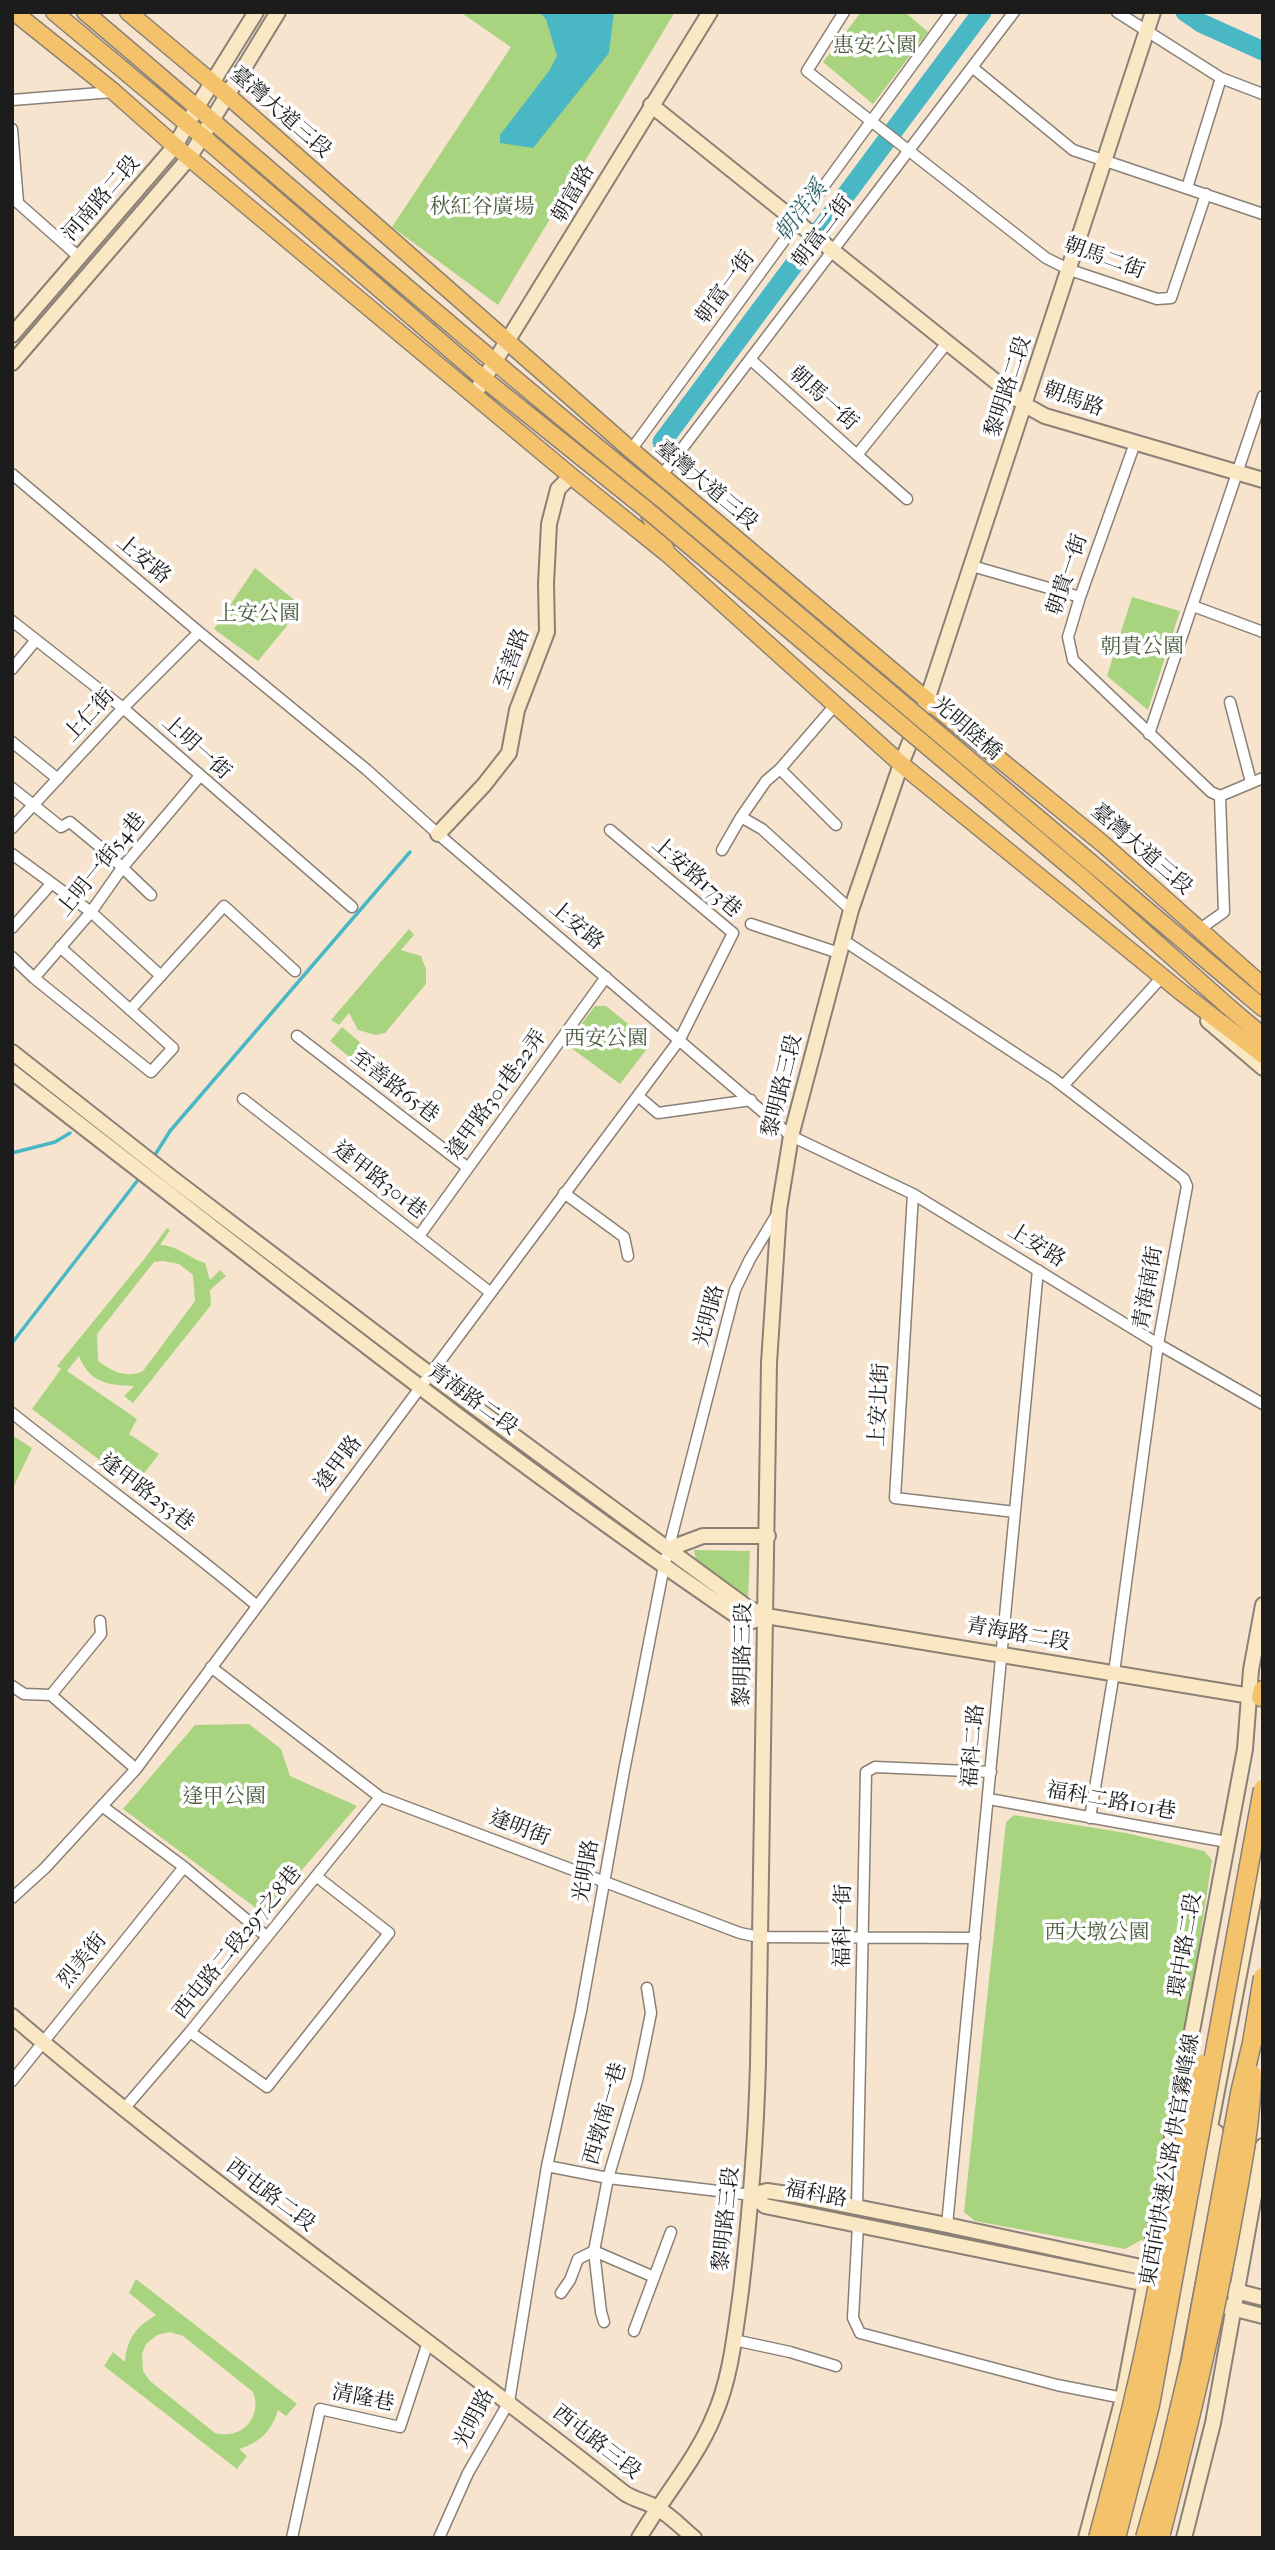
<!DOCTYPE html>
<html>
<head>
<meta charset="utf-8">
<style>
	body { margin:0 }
	#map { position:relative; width:1275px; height:2550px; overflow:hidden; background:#f7e4cf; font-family:"IM FELL French Canon",serif }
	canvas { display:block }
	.frame { position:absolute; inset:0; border:14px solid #1c1c1c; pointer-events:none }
</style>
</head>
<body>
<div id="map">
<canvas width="1275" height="2550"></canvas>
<div class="frame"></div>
</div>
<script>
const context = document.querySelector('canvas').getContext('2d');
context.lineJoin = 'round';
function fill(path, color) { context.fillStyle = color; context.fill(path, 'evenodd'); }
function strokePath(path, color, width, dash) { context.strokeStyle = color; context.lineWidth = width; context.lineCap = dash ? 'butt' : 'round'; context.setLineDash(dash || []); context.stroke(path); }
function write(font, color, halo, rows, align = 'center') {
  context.font = font + ' "IM FELL French Canon","Noto Serif TC",serif'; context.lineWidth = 7; context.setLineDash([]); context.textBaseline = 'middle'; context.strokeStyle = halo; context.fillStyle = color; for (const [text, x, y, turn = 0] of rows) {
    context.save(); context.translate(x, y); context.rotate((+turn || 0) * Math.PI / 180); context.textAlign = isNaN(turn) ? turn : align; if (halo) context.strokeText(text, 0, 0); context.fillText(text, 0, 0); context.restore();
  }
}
fill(new Path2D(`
	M460 12H675L498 305 392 227 511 47Z
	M861 12H905L928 32 873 104 823 62Z
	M255 568 298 603 286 627 258 661 214 629Z
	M1132 597 1180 611 1148 710 1107 676Z
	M409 929 414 935 401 950 421 956 426 969V984L385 1033 376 1035 358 1030 349 1013 339 1025 331 1020Z
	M595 1006H606L648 1040 650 1045 620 1084 566 1044Z
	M342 1027 370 1051 358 1064 330 1041Z
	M167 1228 170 1230 160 1245C179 1246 187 1257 205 1263L210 1280 220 1270 226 1276 210 1290 211 1305 133 1403 124 1396 134 1386C107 1385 90 1383 79 1356L67 1371 137 1419 129 1434 159 1454 134 1486 32 1409 61 1369 57 1366 145 1258ZM163 1261 179 1264 193 1275 195 1301 143 1371C127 1379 111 1371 98 1361L97 1334 154 1262Z
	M12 1435 32 1448 12 1490Z
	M694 1550 750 1551 748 1599 696 1560Z
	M249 1724 281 1749 290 1776 357 1806 264 1914 123 1809 195 1725Z
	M1014 1815 1126 1833 1204 1851 1212 1860 1194 1977 1150 2223 1145 2238 1125 2249 975 2221 964 2212 1006 1822Z
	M136 2279 297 2404 286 2416 278 2410C272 2431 259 2443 239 2449L247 2456 237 2469 104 2366 113 2352 125 2362C127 2338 136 2327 156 2315L129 2293ZM170 2332 183 2336 253 2392C263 2418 241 2440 215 2433L150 2381 143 2371 142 2354 146 2344 157 2335Z`), '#a8d480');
fill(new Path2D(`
	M539 12H614L609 53 533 148 500 143V135L549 71 557 56 546 19Z`), '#49b7c4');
strokePath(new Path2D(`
	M12 1153 55 1142 70 1133
	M153 1158 170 1131 410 852
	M12 1343 141 1176`), '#49b7c4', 3.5);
strokePath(new Path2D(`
	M1185 12 1201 23 1263 51
	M662 442 982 12`), '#49b7c4', 19);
const street = new Path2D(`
	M844 12 807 71 1046 258 1070 270 1157 299 1171 298 1206 194
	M1117 12 1221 78 1263 94
	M972 67 1073 150 1263 214
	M12 100 113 92
	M12 129 18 203 79 257
	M1187 188 1221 78
	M750 359 857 455 947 343
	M1135 443 1080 597 1068 637 1073 660 1211 792 1220 796
	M631 450 951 12
	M857 455 907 499
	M12 474 199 632 367 770 438 834 791 1136 913 1194 1158 1344 1263 1404
	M662 475 1014 12
	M972 566 1080 597
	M1193 606 1263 632
	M12 621 123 708 352 907
	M12 669 36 640
	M1230 702 1251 782
	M1149 734 1263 396
	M12 742 58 779
	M780 769 836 825
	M12 788 61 827 70 822 105 851 151 895
	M1220 796 1263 778
	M741 817 762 829 851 910
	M12 828 123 708 199 632
	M722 850 741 817 766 781 780 769 836 704
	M12 854 91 912 161 976
	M751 924 839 953
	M12 928 51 884
	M1200 929 1224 912 1220 796
	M843 940 1054 1079 1184 1179 1187 1186 1158 1344 1114 1673 1090 1818
	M12 957 34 978 151 1072 173 1048 60 947
	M34 978 91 912 122 868 199 777
	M130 1010 224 906 295 971
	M297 1036 468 1168
	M1063 1086 1162 977
	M638 1096 658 1113 751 1100
	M243 1099 491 1293
	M564 1193 624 1237 628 1256
	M913 1194 895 1498 1015 1512
	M419 1236 606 977
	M12 1413C93 1478 177 1538 256 1605
	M100 1621 101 1634 51 1695 136 1769
	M211 1667 380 1797 740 1933 759 1937 975 1938
	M12 1686 24 1694 51 1695
	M989 1799 1227 1842
	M102 1806 184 1867 266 1936
	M12 1898 45 1868 136 1769 680 1039 733 933 610 830
	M190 2032 267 2087 389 1933 316 1876
	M12 2081 184 1867
	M123 2110 190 2032 380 1797
	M547 2166 608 2178 752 2195
	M857 2208 866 1772 875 1767 991 1772
	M858 2225 853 2318 860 2333 1057 2385 1123 2398
	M947 2225 1038 1270
	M561 2293 570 2280 578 2259 594 2251 654 2277
	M604 2322 601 2312 594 2251 608 2178 637 2081 645 2043 651 2013 647 1988
	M634 2331 671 2232
	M734 2340 790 2352 836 2366
	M292 2538 320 2409 400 2427 428 2342
	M439 2538 468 2473 509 2402 547 2166 581 2011 624 1771 664 1566 735 1290 750 1259 777 1214`);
const secondary = new Path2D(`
	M651 105 1025 405 1045 416 1263 480
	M12 335 175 146 197 107 256 12
	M12 363 189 158 278 12
	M474 395 710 12
	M438 834 484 785 509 753 517 710 547 632 546 584 549 524 558 489 571 476
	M1208 1021 1263 1068
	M12 1052 172 1178 415 1363 748 1608 766 1616 1263 1698
	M12 1072C255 1259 493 1451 747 1623L766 1616
	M668 1549 703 1536H768
	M12 2016C208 2184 421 2332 623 2492 633 2500 646 2501 657 2508 670 2515 682 2528 694 2538
	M1207 2143 1263 1849
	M752 2195 765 2206 1152 2285
	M752 2195 767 2191 795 2195 947 2225 1155 2270
	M1212 2285 1263 2298
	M1208 2302 1263 2316
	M639 2538C663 2497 696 2460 714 2416 731 2378 735 2332 741 2291 750 2215 756 2140 758 2064L769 1363 779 1210 791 1136 851 910 901 764 927 700 1153 12
	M1086 2538 1123 2398 1245 1749 1251 1670 1263 1605
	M1128 2538 1164 2406 1216 2132
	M1184 2538 1213 2423 1263 2146`);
const primary = new Path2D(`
	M14 12 114 92 175 146 571 476 669 555 901 764 1181 992 1263 1055
	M54 12 202 136 484 379 647 510 666 550
	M85 12C276 174 464 340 659 497
	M128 12 227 95 631 450 927 700 1103 844 1263 986
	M1245 993 1263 1008
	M1231 1009 1263 1036`);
const highway = new Path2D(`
	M1261 1697 1263 1690`);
strokePath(street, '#8a8076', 13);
strokePath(secondary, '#8a8076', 18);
strokePath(primary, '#8a8076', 19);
strokePath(highway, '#8a8076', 21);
strokePath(street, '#fff', 10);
strokePath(secondary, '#fae7c3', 14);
strokePath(primary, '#f3c26a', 16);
strokePath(highway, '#f3c26a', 18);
const primaryBridge = new Path2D(`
	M659 497 1245 993
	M647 510 1081 876 1231 1009`);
const highwayBridge = new Path2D(`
	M1161 2533C1188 2429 1213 2327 1232 2222 1241 2172 1251 2124 1252 2074
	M1098 2538C1119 2461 1139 2383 1154 2305 1170 2225 1181 2144 1201 2064
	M1116 2538 1150 2405 1263 1789
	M1145 2538 1167 2461 1191 2360 1240 2093 1252 2043 1263 1977`);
strokePath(primaryBridge, '#8a8076', 19, []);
strokePath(highwayBridge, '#8a8076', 21, []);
strokePath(primaryBridge, '#f3c26a', 16);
strokePath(highwayBridge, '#f3c26a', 18);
write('21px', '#4d5c3f', '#fff', [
	["惠安公園",875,47],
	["秋紅谷廣場",482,208],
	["上安公園",258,615],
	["朝貴公園",1142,648],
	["西安公園",606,1040],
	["逢甲公園",224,1798],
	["西大墩公園",1097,1934]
]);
write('21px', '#1c1c1c', '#fff', [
	["臺灣大道三段",280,113,41],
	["朝富路",574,194,-60],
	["河南路二段",102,199,-49],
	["朝富二街",823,232,-53],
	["朝馬二街",1104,259,20],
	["朝富一街",726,288,-54],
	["黎明路二段",1009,387,-72],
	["朝馬一街",823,399,42],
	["朝馬路",1073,400,20],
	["臺灣大道三段",706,486,40],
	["上安路",143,560,40],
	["朝貴一街",1068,575,-71],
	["至善路",513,659,-70],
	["上仁街",90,716,-47],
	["光明陸橋",966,729,41],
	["上明一街",196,748,42],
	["臺灣大道三段",1141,850,41],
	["上明一街54巷",102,865,-51],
	["上安路173巷",696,878,41],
	["上安路",576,926,40],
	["黎明路三段",783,1086,-76],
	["至善路65巷",394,1087,38],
	["逢甲路301巷22弄",497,1095,-54],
	["逢甲路301巷",379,1181,38],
	["上安路",1036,1246,32],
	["青海南街",1149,1288,-80],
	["光明路",710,1316,-75],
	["青海路二段",472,1400,36],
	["上安北街",880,1405,-87],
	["逢甲路",339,1464,-53],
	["逢甲路253巷",146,1493,37],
	["青海路二段",1018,1635,10],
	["黎明路三段",744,1655,-89],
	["福科二路",974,1746,-85],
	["福科二路101巷",1111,1802,10],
	["逢明街",519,1829,21],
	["光明路",587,1871,-80],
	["福科一街",844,1926,-89],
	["西屯路二段297之8巷",238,1943,-51],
	["環中路二段",1186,1945,-80],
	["烈美街",83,1961,-51],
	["西墩南一巷",606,2114,-74],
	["東西向快速公路 快官霧峰線",1171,2160,-80],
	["福科路",816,2195,11],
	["西屯路二段",270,2196,37],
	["黎明路三段",727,2219,-84],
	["清隆巷",363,2399,11],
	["光明路",475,2419,-63],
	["西屯路三段",596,2443,38]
]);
write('italic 23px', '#306268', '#fff', [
	["朝洋溪",802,212,-53]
]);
</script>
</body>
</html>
